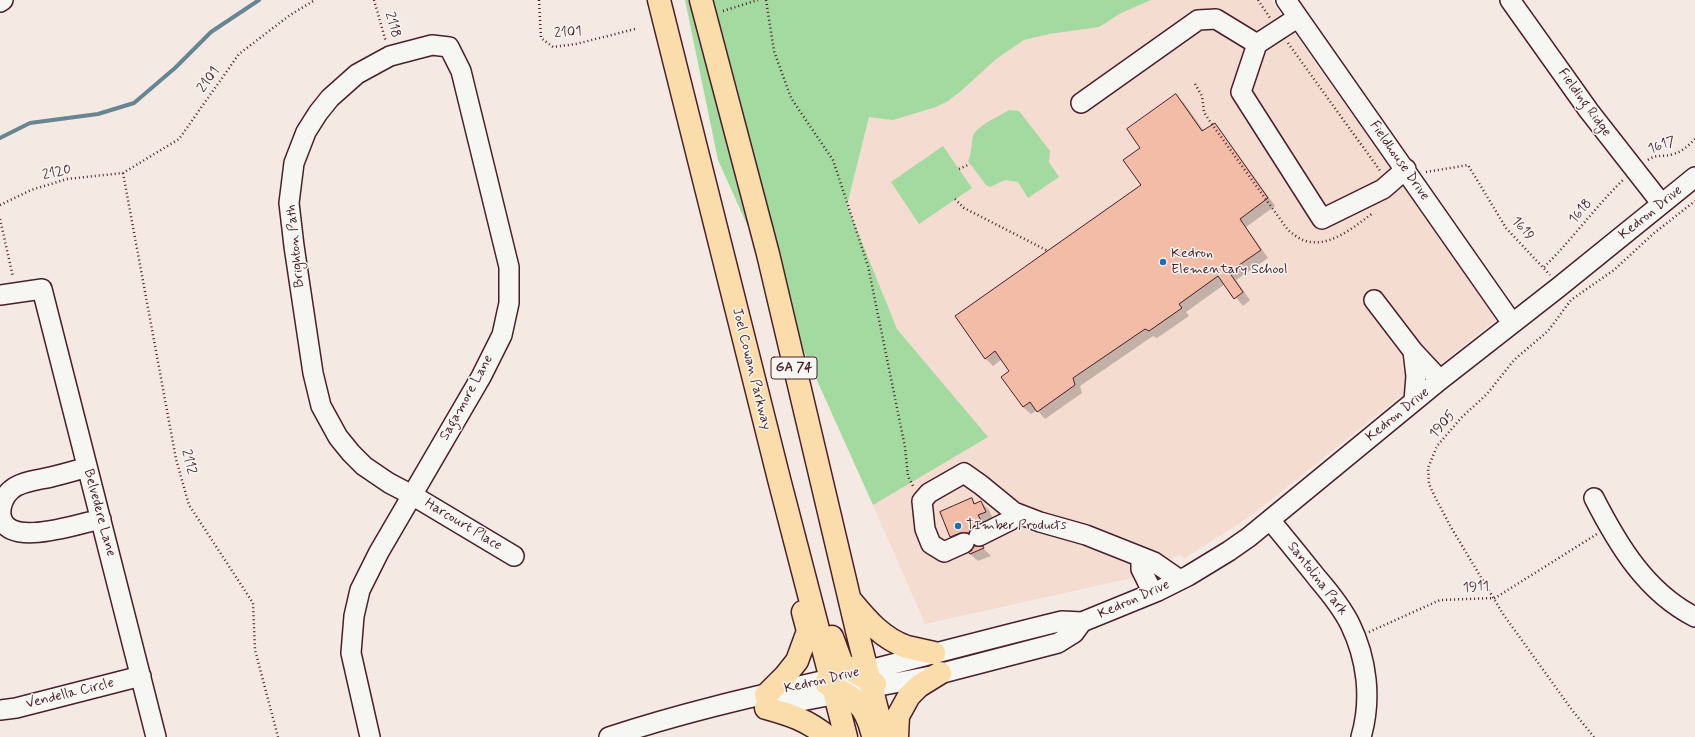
<!DOCTYPE html>
<html>
<head>
<meta charset="utf-8">
<style>
	body { margin:0 }
	canvas { display:block; background:#f5eae3 }
</style>
</head>
<body>
<canvas width="1695" height="737"></canvas>
<script>
const context = document.querySelector('canvas').getContext('2d');
context.lineJoin = 'round';
function fill(path, color) { context.fillStyle = color; context.fill(path, 'evenodd'); }
function strokePath(path, color, width, dash) { context.strokeStyle = color; context.lineWidth = width; context.lineCap = dash ? 'butt' : 'round'; context.setLineDash(dash || []); context.stroke(path); }
function write(font, color, halo, rows, align = 'center') {
  context.font = font + ' Mynerve,sans-serif'; context.lineWidth = 3; context.setLineDash([]); context.textBaseline = 'middle'; context.strokeStyle = halo; context.fillStyle = color; for (const [text, x, y, turn = 0] of rows) {
    context.save(); context.translate(x, y); context.rotate((+turn || 0) * Math.PI / 180); context.textAlign = isNaN(turn) ? turn : align; if (halo) context.strokeText(text, 0, 0); context.fillText(text, 0, 0); context.restore();
  }
}
fill(new Path2D(`
	M899 0H1271L1497 319 1252 515 1185 558 1179 555 1132 578 925 624 873 505 969 444 987 437 897 329 847 205Z`), '#f4dcd1');
fill(new Path2D(`
	M685 0H1151L1121 13 1099 27 1049 34 1024 40 996 59 961 91 948 101 936 107 893 120 869 117 847 205 897 329 988 437 873 505 718 160Z
	M1009 110 1019 111 1050 151 1049 162 1059 177 1028 198 1018 182 1005 180 990 187 986 185 968 161C972 153 971 144 973 136 976 126 1000 116 1009 110Z
	M943 146 972 188 919 224 891 182Z`), '#a2da9f');
fill(new Path2D(`
	M1176 95 1184 103 1204 131 1215 124 1222 132 1275 206 1246 227 1268 258 1236 280 1250 300 1243 306 1225 284 1186 312 1189 316 1157 338 1153 336 1080 386 1082 393 1045 419 1037 410 1031 414 1023 407 1010 371 1002 359 993 366 985 358 1142 185V149Z
	M971 499 976 504 981 502 989 510 993 519 958 544 951 537 941 513Z
	M982 547 991 556 978 561 970 554Z`), '#0003');
strokePath(new Path2D(`
	M0 138 30 123 98 114 134 103 175 68 211 32 259 0`), '#678593', 4);
const building = new Path2D(`
	M1176 94 1202 131 1215 123 1268 198 1240 219 1261 250 1229 272 1243 292 1234 299 1218 276 1179 304 1182 308 1149 331 1145 329 1073 378 1075 385 1037 412 1030 402 1023 407 1001 377 1009 371 995 351 985 359 955 316 1141 185 1123 160 1140 148 1127 129Z
	M972 498 974 504 981 501 986 512 978 515 982 522 974 526 969 533H960L950 537 940 512Z
	M974 546H983L984 548 970 554 969 553Z`);
fill(building, '#f3bca7');
strokePath(building, '#4a1f2b', 1);
const minor = new Path2D(`
	M1286 0 1512 323
	M1510 0 1589 111 1661 203
	M0 2 3 0
	M1297 18 1257 44 1241 92 1322 219 1383 189 1406 169
	M1081 103 1198 20 1216 19 1257 44
	M0 295 42 289 156 737
	M1374 300 1413 351 1440 380
	M1413 351 1416 376 1414 401
	M87 467C75 471 63 474 51 477 39 480 21 481 11 490 4 496 0 506 1 515 5 550 80 523 101 519
	M1594 498C1618 545 1646 592 1695 617
	M1270 520C1286 539 1302 559 1318 579 1330 593 1342 608 1350 624 1367 659 1372 699 1361 737
	M979 536 1011 520 1014 512
	M964 543 944 552 931 544 925 529 922 501 929 493 964 473 981 485 1014 512 1040 522 1086 535 1154 562 1180 580
	M1141 557V569L1153 593
	M765 708 931 676 1058 643 1074 633 1082 622
	M0 710 16 708 141 676
	M370 737 351 653 354 616 360 590 379 552 481 377 502 335 509 303V267L461 71 449 47 432 45 390 56 357 74 330 98 318 113 306 132 294 163 289 203 294 246 313 373 321 406 338 437 351 453 364 466 389 483 412 495 514 556
	M609 737C693 709 779 691 865 671 930 655 996 637 1062 621L1082 622 1158 591 1188 576 1229 551 1249 537 1440 380 1559 287 1695 177`);
const major = new Path2D(`
	M659 0 779 479 846 737
	M701 0 768 254 858 635 884 737
	M852 602C867 620 883 639 907 647 916 649 925 651 934 653
	M832 637 842 664 875 684
	M826 683C852 697 864 701 872 732
	M766 695 785 676 797 661 808 631 803 612
	M766 708C791 715 807 720 828 737
	M897 737 898 716 909 696 919 686 940 673`);
strokePath(minor, '#4a1f2b', 22);
strokePath(major, '#4a1f2b', 25);
strokePath(new Path2D(`
	M374 0 386 42
	M539 0 541 38 553 47 576 44 635 29
	M766 0 774 51 791 98 833 160 868 266 905 447 908 476 914 488
	M1258 0 1270 18
	M723 11 758 0
	M1288 43 1381 172
	M1195 84 1202 96 1204 112 1209 120 1288 230C1293 234 1298 238 1303 240 1328 250 1355 226 1373 213
	M1648 160C1658 153 1663 158 1673 154 1682 152 1689 145 1695 139
	M959 169 970 164
	M1426 172 1468 165 1506 228 1550 275
	M123 173 176 459 189 505 253 603 255 650 278 737
	M955 199 964 208 1048 251
	M0 205 31 190 67 179 123 173 179 139 239 54 290 15 315 0
	M0 219 13 277
	M1544 267C1572 240 1595 207 1624 179
	M1369 632 1440 600 1495 598 1597 534
	M1594 737 1572 710 1503 614 1452 529 1436 499 1429 484 1428 468 1437 446 1462 417 1487 394 1514 360 1548 331 1571 300 1614 270 1653 234 1695 201`), '#4a1f2b', 2.5, [1, 3]);
strokePath(minor, '#f6f6f2', 19);
strokePath(major, '#faddab', 22);
for (const [x, y, r, color] of [
	[1163,262,4,"#1f6fb2"],
	[958,526,4,"#1f6fb2"]
]) { const dot = new Path2D(); dot.arc(x, y, r, 0, 2 * Math.PI); context.fillStyle = color; context.fill(dot); strokePath(dot, '#f6f6f2', 1.5); }
for (const [x, y, w] of [
	[794,368,46]
]) { const box = new Path2D(); box.roundRect(x - w / 2, y - 11, w, 22, 3); context.fillStyle = '#f6f6f2'; context.fill(box); strokePath(box, '#4a1f2b', 1); }
write('bold 13px', '#4a1f2b', null, [
	["GA 74",794,368]
]);
write('14px', '#4a1f2b', '#f6f6f2', [
	["2118",392,25,74],
	["2101",568,33,-5],
	["2101",209,80,-55],
	["Fielding Ridge",1584,103,54],
	["1617",1662,146,-19],
	["Fieldhouse Drive",1399,161,55],
	["2120",57,173,-13],
	["1618",1581,212,-50],
	["Kedron Drive",1651,213,-39],
	["1619",1522,229,49],
	["Brighton Path",296,246,-96],
	["Joel Cowan Parkway",751,369,76],
	["Sagamore Lane",467,398,-61],
	["Kedron Drive",1398,415,-39],
	["1905",1443,425,-49],
	["2112",188,462,76],
	["Belvedere Lane",99,513,75],
	["Harcourt Place",463,525,31],
	["Santolina Park",1317,579,52],
	["1911",1476,588,-4],
	["Kedron Drive",1134,600,-24],
	["Kedron Drive",822,681,-13],
	["Vendella Circle",70,694,-14]
]);
write('14px', '#4a1f2b', '#f6f6f2', [
	["Kedron",1171,254],
	["Elementary School",1171,270],
	["TImber Products",966,526]
], 'left');
</script>
</body>
</html>
